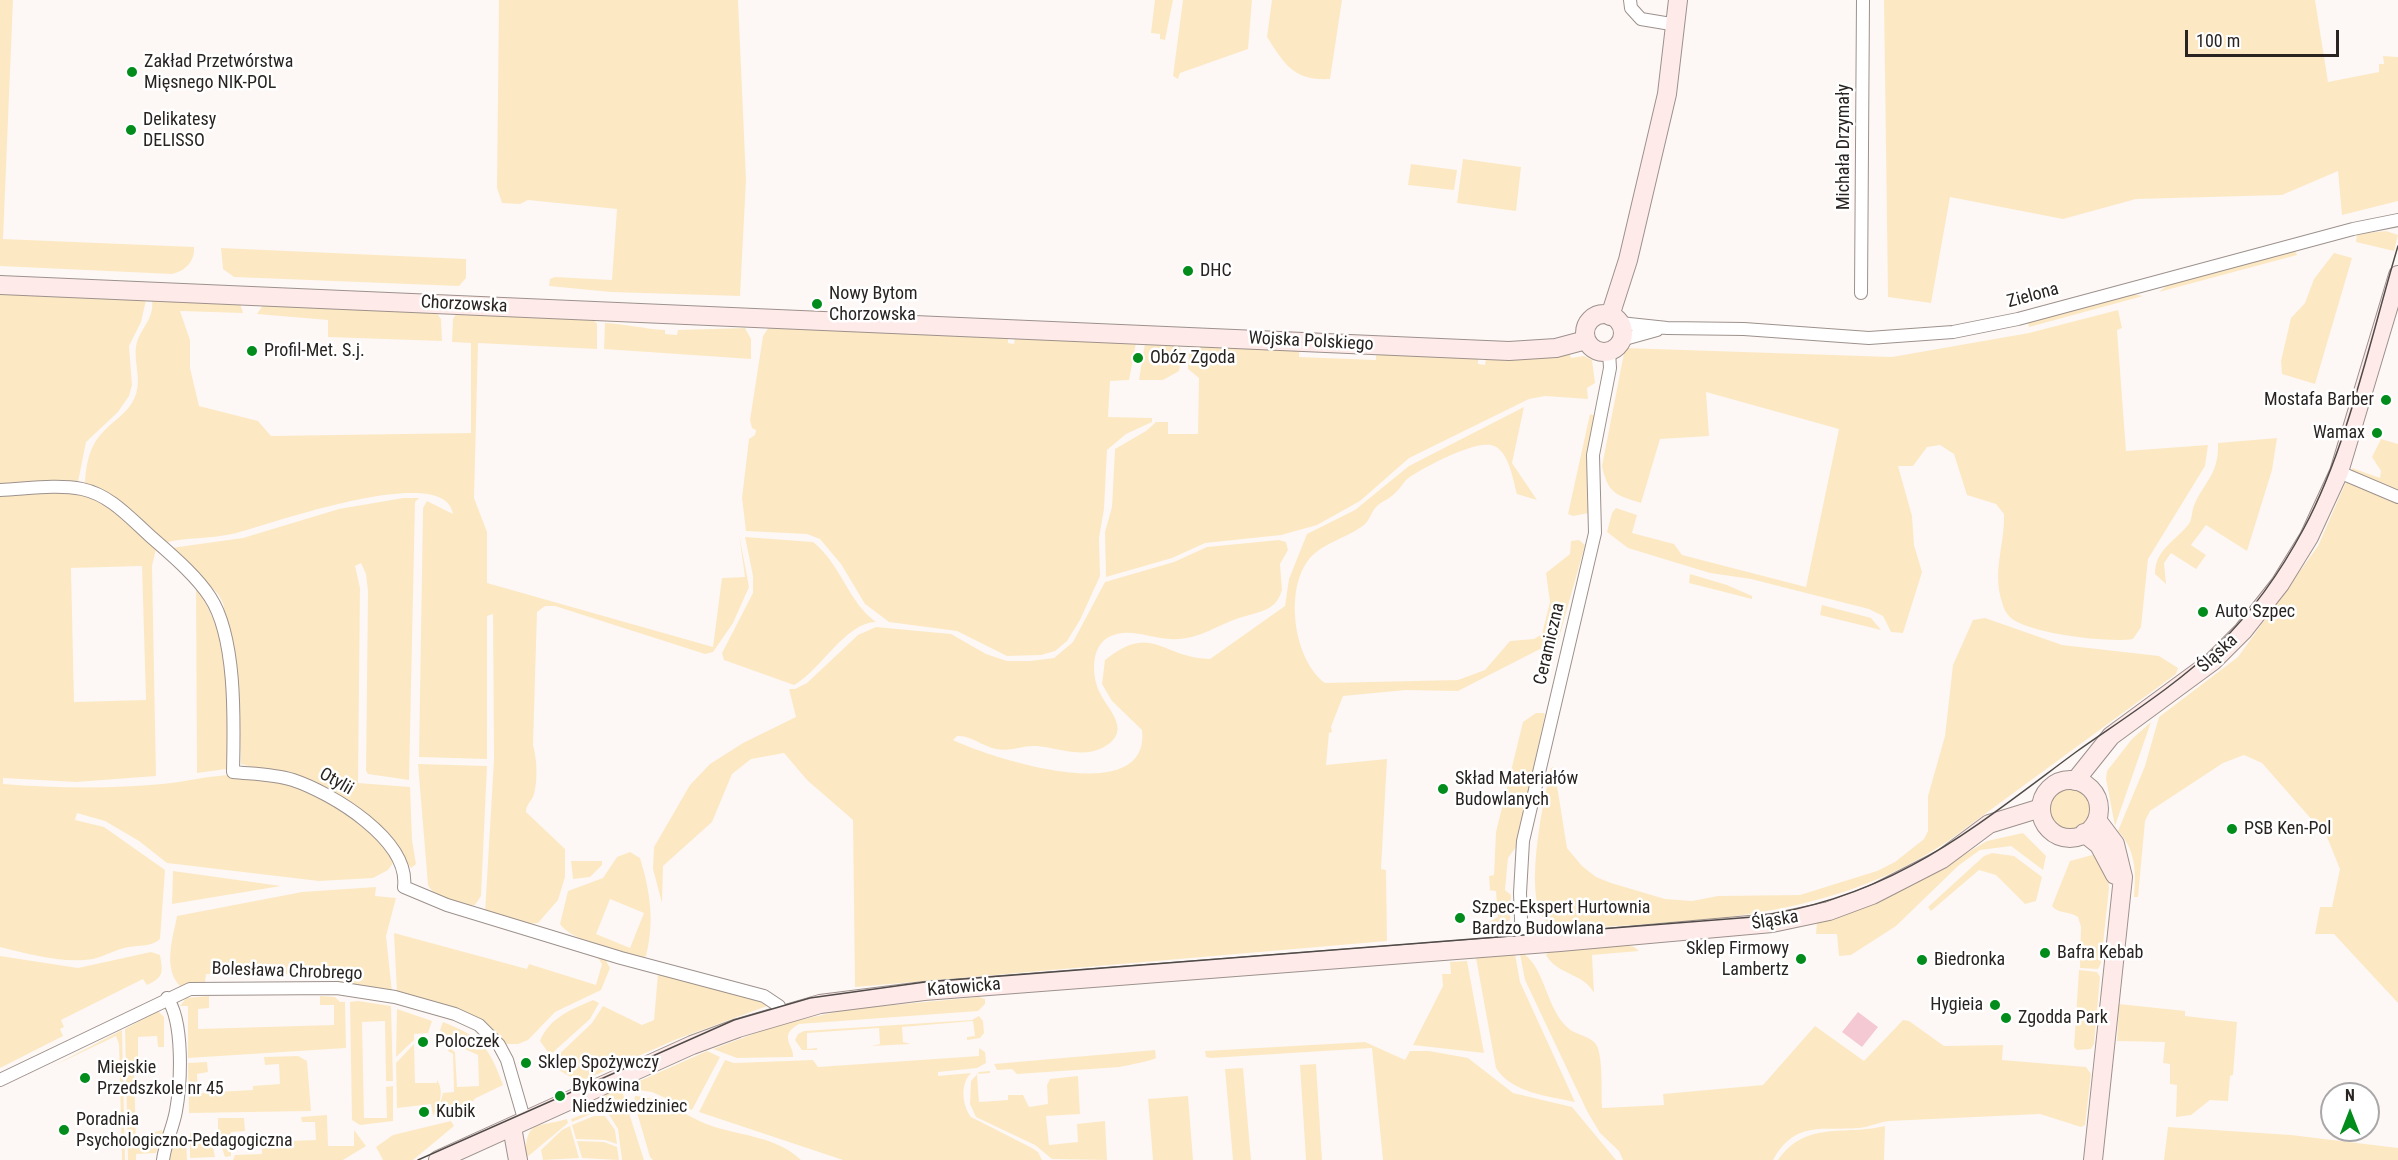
<!DOCTYPE html>
<html>
<head>
<meta charset="utf-8">
<style>
	body { margin:0 }
	#map { position:relative; width:2398px; height:1160px; overflow:hidden; background:#fdf8f6; font-family:"Roboto Condensed",sans-serif }
	canvas { display:block }
	.north { position:absolute; left:2320px; top:1082px; width:60px; height:60px; box-sizing:border-box; background:#fff; border:2px solid #a9a7a7; border-radius:50%; rotate:0deg; font-size:16px; font-weight:700; line-height:24px; text-align:center; color:#292422 }
	.north::after { content:''; display:block; margin:auto; width:21px; height:27px; background:#018c1b; clip-path:polygon(50% 0,100% 100%,50% 72%,0 100%) }
	.scale { position:absolute; left:2185px; top:30px; width:154px; height:27px; box-sizing:border-box; border:3px solid #292422; border-top:0; padding-left:8px; font-size:18px; line-height:21px; white-space:nowrap; color:#292422; -webkit-text-stroke:4px #fff; paint-order:stroke }
</style>
</head>
<body>
<div id="map">
<canvas width="2398" height="1160"></canvas>
<div class="north">N</div>
<div class="scale">100 m</div>
</div>
<script>
const context = document.querySelector('canvas').getContext('2d');
context.lineJoin = 'round';
function fill(path, color) { context.fillStyle = color; context.fill(path, 'evenodd'); }
function strokePath(path, color, width, dash) { context.strokeStyle = color; context.lineWidth = width; context.lineCap = dash ? 'butt' : 'round'; context.setLineDash(dash || []); context.stroke(path); }
function write(font, color, halo, rows, align = 'center') {
  context.font = font + ' "Roboto Condensed",sans-serif'; context.lineWidth = 5; context.setLineDash([]); context.textBaseline = 'middle'; context.strokeStyle = halo; context.fillStyle = color; for (const [text, x, y, turn = 0] of rows) {
    context.save(); context.translate(x, y); context.rotate((+turn || 0) * Math.PI / 180); context.textAlign = isNaN(turn) ? turn : align; if (halo) context.strokeText(text, 0, 0); context.fillText(text, 0, 0); context.restore();
  }
}
fill(new Path2D(`
	M0 0H13L3 239 194 247C195 262 185 271 172 274L0 266Z
	M499 0H738L746 180 740 296 611 292 549 286 550 279 555 277 612 280 617 209 528 200 520 204 502 203 497 188Z
	M1155 0H1173L1165 40 1160 39V34L1151 33Z
	M1183 0H1252L1248 49 1180 73 1178 79 1173 76Z
	M1272 0H1342L1330 79C1294 81 1285 65 1267 37Z
	M1884 0H2315L2328 82 2379 72V64H2384L2383 56 2398 57V201L2342 215 2338 171 2282 195 2136 199 2063 219 1950 197 1931 303 1888 297Z
	M1463 159 1521 167 1516 211 1457 203Z
	M1411 164 1457 170 1454 190 1408 185Z
	M2386 231 2398 235 2394 251 2356 242 2357 234Z
	M221 248 466 259V278L459 286 234 277 223 269Z
	M2295 251 2297 255 2159 292 2169 284Z
	M2334 253 2352 258 2315 384 2282 374 2281 361 2291 318 2305 303 2314 279Z
	M0 294 146 300 141 322 129 346 132 385 129 396 118 412 86 442 78 482 0 485Z
	M2132 294 2143 296 2029 327 2028 322Z
	M152 300 240 303 243 313 180 311 190 340V368L199 406 258 421 271 436 471 433V343L452 342 453 319 456 314 593 319 597 324V349L478 343 474 498 487 532V583L713 647 722 578 745 577 739 534 749 587 733 623 713 652 705 654 555 606H545L537 612 533 745C537 759 538 779 534 794 532 801 526 804 526 812L565 849V877L558 900 538 923 526 924 485 913 494 759 493 614 487 616V759L419 757 423 508 427 501 453 514C445 460 266 526 232 534 210 539 186 537 164 543L85 484C86 465 89 446 103 432 115 419 130 412 136 394 142 375 131 356 138 339 144 325 154 317 152 300Z
	M263 305 436 312 441 319 442 341 328 337V320L257 314Z
	M2118 310 2122 328 2117 330 2126 451 2208 445 2205 466 2148 559 2141 627 2133 639C2109 643 2030 634 2011 618 2006 614 2003 607 2002 602 1992 571 2005 544 2004 514L1996 504 1967 495 1954 454 1940 445 1927 447 1913 466H1898L1912 516 1914 545 1922 572 1903 633 1891 632 1883 616 1869 609 1751 579 1710 573 1628 548 1607 532 1612 513 1616 508 1637 515 1632 533 1674 544 1682 555 1806 587 1839 429 1706 392 1709 436 1660 439 1641 503C1616 495 1608 494 1602 466L1625 348 1892 357 2029 333Z
	M605 323C626 324 645 329 665 330V334L677 335 678 330 745 328 751 339V359L604 349Z
	M769 327 1008 337V343L1014 344 1015 337 1136 343 1129 380 1110 381 1108 417 1152 418V422L1126 434 1107 450 1104 509 1099 538 1100 576 1080 620 1067 641 1055 651 1041 655 1007 656 957 631 889 622 865 604 841 564 820 539 807 534 746 531 742 498 749 439 755 435 756 430 752 428 750 420 763 336Z
	M1145 343 1179 345 1182 353 1179 371 1163 380H1139Z
	M1194 346 1299 350V357L1376 360V353L1478 358V364L1485 365 1486 358H1539L1569 353 1571 358 1584 356 1592 360 1595 383 1587 388 1588 399 1545 396 1529 399 1409 458 1360 501 1317 525 1281 535 1205 543 1172 558 1106 577 1105 532 1112 507 1115 449 1146 431 1156 422H1168V434H1198L1199 378 1188 369 1189 349Z
	M1524 407 1512 463 1537 500 1517 494C1513 480 1509 452 1494 446 1478 438 1422 468 1407 479 1403 483 1400 489 1395 493 1390 499 1382 501 1377 506 1371 512 1370 520 1364 525 1346 539 1320 543 1307 562 1285 593 1294 660 1325 683L1458 680 1485 670 1510 641 1534 639 1542 634 1550 602 1546 573 1570 554 1571 541 1579 540 1585 545 1555 652 1546 653 1540 649 1458 691 1406 690 1343 696 1331 727 1332 732 1329 733 1326 765 1387 759 1381 869 1386 870 1387 941 855 987 853 820 807 780 784 753 751 759 732 774 712 822 663 866 662 903 653 869 654 847 690 785 710 764 743 743 796 717 789 689H795L807 683 858 635 876 627 951 634 986 654 1007 661H1030L1054 658 1073 642 1105 582 1174 562 1207 547 1279 540 1286 542 1288 550 1280 564 1282 590C1280 597 1276 604 1269 608 1260 613 1248 615 1239 618 1215 626 1197 641 1170 639 1149 638 1127 626 1107 638 1090 649 1092 678 1100 693 1108 710 1133 731 1104 747 1083 759 1059 748 1037 746 1023 745 1009 752 996 749 982 746 971 735 957 736L953 740C988 757 1151 811 1142 730L1112 701 1102 684 1105 660C1153 622 1161 658 1210 659L1285 606 1289 579 1307 534 1355 510 1409 466Z
	M1590 414 1595 416 1587 463 1591 497 1589 513 1573 516 1568 514Z
	M2277 438 2272 470 2247 551 2206 525 2191 545 2206 555 2196 569 2171 553 2164 563 2166 584 2155 574C2155 550 2174 542 2188 525 2193 519 2191 511 2195 503 2206 480 2219 473 2218 443Z
	M2381 439 2398 444V493L2352 472V468L2380 478 2381 471 2372 457Z
	M2346 482 2398 504V1003L2334 934H2315L2320 907H2332L2340 869 2327 837 2262 763 2244 755 2223 763 2150 811 2145 821 2138 897H2134C2136 872 2136 850 2118 831L2145 766 2159 717 2238 657 2318 546Z
	M74 491 108 504 156 549 152 566 156 776 76 782 3 778V784C56 788 109 789 162 784 186 782 210 775 234 775 285 776 377 811 393 863L388 870 373 878 319 881 167 863 139 841 105 821 77 813 75 820 104 827 165 870 160 939C152 947 139 945 129 947 116 949 105 956 93 959 63 964 29 954 0 947V494ZM142 566 146 700 74 702 71 568Z
	M403 498H419L415 502 409 780 368 774 366 771 368 591 366 574 361 563 355 566 360 588 358 783 410 787 412 840 416 864 411 868 382 828 359 808 326 788 241 764 238 685 223 603 218 594 171 548 243 538 339 509Z
	M745 537 813 542C841 564 848 602 876 622 846 622 820 671 794 685L724 660 722 653 753 593V576Z
	M1690 574 1727 585 1752 596V599L1689 583Z
	M196 588C232 637 231 711 226 769L197 773Z
	M1822 605 1871 618 1881 630 1820 615Z
	M1985 618 2062 645 2159 656 2178 668 2176 674 1948 841C1841 913 1722 921 1597 927 1582 927 1567 926 1552 927 1548 923 1542 918 1540 912 1527 880 1543 802 1551 768L1554 767 1567 848 1582 866 1596 877 1611 883 1665 899 1692 901 1718 896 1800 895 1877 871 1895 862 1924 839 1928 831V796L1945 736 1953 665 1973 620Z
	M1536 713H1544L1545 715 1516 847 1508 858 1505 890 1511 895 1510 920 1489 930V922L1498 917 1496 891 1487 890H1490L1489 876 1494 875 1496 832 1523 722Z
	M2151 722 2115 826 2106 779 2107 771 2132 739Z
	M418 764 487 766 481 896 475 905C461 907 434 898 428 885Z
	M2047 809a22 22 0 1 1 44 0a22 22 0 1 1-44 0Z
	M2023 833 2046 856 2043 870 2011 846 1980 850 1958 866 1896 926 1851 955 1839 956 1837 934H1816L1817 922 1875 903 1915 884 1987 841Z
	M630 852 640 858C650 891 655 921 646 956L641 959C622 953 570 940 560 924L568 891 603 878 617 857ZM610 899 644 913 630 948 596 934Z
	M1992 853 2014 856 2042 877 2036 901 2025 904 1996 875 1979 870 1931 911 1928 907 1984 856Z
	M2096 854 2108 876 2109 888 2101 963 2098 969 2080 968 2081 927 2078 917C2070 911 2058 914 2052 906L2070 861Z
	M571 861H602V865L590 877 573 879Z
	M173 871 281 886 172 904Z
	M376 887 375 896 396 898 386 936 392 992 338 984V974H206L205 983 181 987C162 969 173 938 177 916L302 892Z
	M394 933 527 969 529 964 596 985 602 964 597 956 605 959 610 968 601 990 555 1012 528 1040 518 1044H505L496 1032 478 1018 397 993Z
	M1624 945 1634 947 1639 951 1592 955 1594 993C1584 973 1557 975 1546 955L1548 952Z
	M151 952 160 955C163 973 164 977 147 985L143 979 61 1020 64 1027 60 1029 63 1036 0 1068V956L78 968Z
	M1515 954 1520 982 1575 1102C1548 1096 1512 1093 1496 1068L1476 958Z
	M1520 954H1524C1545 969 1547 1010 1568 1028 1577 1036 1594 1036 1598 1048 1603 1066 1601 1089 1602 1108L1664 1105 1663 1094 1763 1085 1815 1026 1864 1061 1903 1020 1909 1021 1944 1046 2003 1045 2002 1060 2086 1067 2091 1074 2085 1125 2081 1127 2040 1114 1889 1121C1881 1122 1873 1125 1866 1127 1826 1133 1797 1117 1773 1160H1623L1619 1151 1600 1133 1587 1111 1525 980Z
	M1467 961 1484 1053 1413 1045 1443 986 1442 974H1451L1450 962Z
	M2079 970 2097 972 2100 977 2094 1044 2091 1049 2077 1050 2074 1047Z
	M658 974 763 1001 770 1005 677 1039 582 1081C576 1081 559 1070 552 1066V1061L592 1023 603 1006 642 1025 654 1020Z
	M209 996V1008L198 1009V1029L334 1025V1005H320V996L335 997 340 1002H345L346 1048 188 1058V1006H180L186 998Z
	M979 997 985 999V1004L978 1011 799 1024C777 1036 795 1046 793 1057L737 1058 713 1049 780 1024 850 1009Z
	M593 1000 599 1003 590 1019 550 1055 540 1041C549 1018 572 1009 593 1000Z
	M358 1001 391 1006 393 1081H386L385 1021 362 1022 364 1118H387L386 1087 393 1086V1121L360 1125 352 1120 350 1002Z
	M2119 1004 2185 1011V1016L2237 1022 2233 1075 2230 1076 2228 1101 2210 1100 2191 1115 2176 1117 2177 1085 2170 1084V1064L2163 1063 2165 1042 2117 1041Z
	M397 1009 432 1021 428 1033 414 1034V1040L396 1057Z
	M158 1011 164 1017V1047H158L157 1036 138 1037V1063H134L136 1145H155V1132L162 1130 163 1133 156 1153 136 1154V1160H128L125 1029Z
	M979 1016 983 1021 984 1033 980 1038 967 1040V1037L975 1036 973 1021 902 1027 903 1042 911 1044 871 1046 880 1044 879 1028 807 1033V1049L817 1048V1050H802L795 1040 798 1034 804 1031 972 1020Z
	M443 1022C481 1037 489 1046 503 1085L476 1098 460 1113 436 1119 443 1093 454 1092 453 1054 448 1051 449 1048 455 1052 457 1087 479 1086 478 1055 447 1041 440 1030Z
	M122 1030 125 1160H122L119 1044 116 1036 51 1067Z
	M1365 1042 1405 1060 1410 1051H1429L1468 1058 1513 1093 1572 1107 1616 1160H1383L1372 1048 1211 1058 1206 1057 1205 1051Z
	M414 1044 415 1083H437V1080C445 1092 439 1105 433 1116L431 1104 397 1108 396 1063Z
	M979 1048 985 1052 986 1063 977 1068 938 1072V1076L971 1073C960 1084 962 1105 971 1117L1032 1148 1038 1152 1042 1160H843L699 1112 725 1060 734 1063 813 1060 818 1067 979 1056Z
	M1155 1050 1156 1058C1151 1061 1128 1065 1120 1067L1017 1074 1012 1069 997 1070 994 1064Z
	M707 1051 720 1057 692 1110 652 1092 630 1089 633 1084Z
	M298 1056 307 1061 311 1111 189 1113 188 1063 207 1062 208 1072 197 1074 198 1093 253 1090V1086L280 1084 279 1064 265 1065 264 1057Z
	M1316 1064 1322 1160H1306L1300 1065Z
	M1243 1068 1251 1160H1233L1225 1069Z
	M990 1071V1073L977 1074 979 1102 1008 1100V1095H1023L1029 1107 1048 1104 1047 1085 1050 1079 1078 1076 1080 1114 1046 1116 1049 1145 1078 1142 1077 1124 1105 1121 1107 1160 1052 1159 1035 1145 976 1117 970 1104 971 1081 979 1072Z
	M621 1088 644 1160H622L618 1129 608 1113H593L572 1122 571 1119 603 1107 601 1103 606 1095Z
	M635 1096C662 1097 685 1116 709 1125 740 1136 776 1136 801 1160H653L650 1157 634 1102Z
	M1188 1096 1193 1160H1153L1148 1099Z
	M327 1115 328 1146H354V1130L366 1146 343 1160H233L235 1155 262 1154V1148H289V1141L316 1140 315 1122H302L301 1117Z
	M594 1116H605L615 1130 617 1144 605 1140 576 1139 572 1125Z
	M218 1118H244L245 1131 231 1132V1156L225 1157 218 1135Z
	M567 1119 568 1123 526 1158C525 1119 537 1128 567 1119Z
	M451 1121 454 1126 413 1160H383L376 1147 393 1135Z
	M570 1126 579 1158 543 1160 541 1150 562 1130Z
	M1885 1126 1884 1160H1778C1806 1120 1844 1136 1885 1126Z
	M2168 1127 2291 1135 2398 1148V1160H2164Z
	M190 1133H203L211 1137 215 1157 190 1158Z
	M186 1134 187 1160H168L174 1137Z
	M577 1141 604 1142 617 1147 619 1160 582 1158Z`), '#fce9c4');
fill(new Path2D(`
	M1858 1012 1878 1027 1862 1047 1842 1032Z`), '#f5c9d3');
const street = new Path2D(`
	M1630 0 1631 8 1641 19 1677 25
	M1861 293 1863 0
	M1620 323 1667 328 1744 329 1869 338 1953 332 2018 319 2353 229 2398 220
	M1621 340 1657 330
	M2339 472 2398 497
	M0 490C26 489 56 484 82 489 110 495 129 517 149 535 169 553 195 574 210 597 237 638 234 724 233 772 253 774 274 774 293 780 332 793 410 840 404 887L447 905 621 958 764 996 779 1006 781 1014
	M1522 945 1520 893 1523 841 1595 533 1593 455 1610 368 1609 352
	M0 1080 190 989 337 988 395 997 455 1014 479 1025 499 1045 507 1060 525 1122
	M163 1160C165 1143 173 1128 176 1111 181 1083 184 1021 167 998`);
const secondary = new Path2D(`
	M0 285 1509 351 1556 348 1586 340
	M1585 333a19 19 0 1 1 38 0a19 19 0 1 1-38 0Z
	M1610 316 1628 260 1667 94 1678 0
	M2041 809a29 29 0 1 1 58 0a29 29 0 1 1-58 0Z
	M2075 781 2111 736 2213 661 2243 631 2280 584 2309 537 2339 472 2398 275
	M2084 833 2099 845 2115 875
	M512 1127 518 1160
	M438 1160 692 1045 738 1028 820 1004 924 991 1560 942 1772 923 1829 911 1872 895 1942 859 1989 824 2041 808
	M2093 1160 2123 877 2115 844 2097 820`);
strokePath(street, '#9d918c', 14);
strokePath(secondary, '#9d918c', 20);
strokePath(street, '#fff', 12);
strokePath(secondary, '#feebe9', 18);
strokePath(new Path2D(`
	M418 1160 734 1020 810 998 925 982 1753 917C1892 898 1968 832 2076 752 2124 718 2177 685 2219 644 2252 612 2282 569 2304 528 2348 446 2371 336 2398 246`), '#504b49', 1.5);
for (const [x, y, r, color] of [
	[132,72,6,"#018c1b"],
	[131,130,6,"#018c1b"],
	[1188,271,6,"#018c1b"],
	[817,304,6,"#018c1b"],
	[252,351,6,"#018c1b"],
	[1138,358,6,"#018c1b"],
	[2386,400,6,"#018c1b"],
	[2377,433,6,"#018c1b"],
	[2203,612,6,"#018c1b"],
	[1443,789,6,"#018c1b"],
	[2232,829,6,"#018c1b"],
	[1460,918,6,"#018c1b"],
	[2045,953,6,"#018c1b"],
	[1801,959,6,"#018c1b"],
	[1922,960,6,"#018c1b"],
	[1995,1005,6,"#018c1b"],
	[2006,1018,6,"#018c1b"],
	[423,1042,6,"#018c1b"],
	[526,1063,6,"#018c1b"],
	[85,1078,6,"#018c1b"],
	[560,1096,6,"#018c1b"],
	[424,1112,6,"#018c1b"],
	[64,1130,6,"#018c1b"]
]) { const dot = new Path2D(); dot.arc(x, y, r, 0, 2 * Math.PI); context.fillStyle = color; context.fill(dot); strokePath(dot, '#fff', 2); }
write('18px', '#292422', '#fff', [
	["Zakład Przetwórstwa",144,62],
	["Mięsnego NIK-POL",144,83],
	["Delikatesy",143,120],
	["DELISSO",143,141],
	["DHC",1200,271],
	["Nowy Bytom",829,294],
	["Chorzowska",829,315],
	["Profil-Met. S.j.",264,351],
	["Obóz Zgoda",1150,358],
	["Mostafa Barber",2374,400,"right"],
	["Wamax",2365,433,"right"],
	["Auto Szpec",2215,612],
	["Skład Materiałów",1455,779],
	["Budowlanych",1455,800],
	["PSB Ken-Pol",2244,829],
	["Szpec-Ekspert Hurtownia",1472,908],
	["Bardzo Budowlana",1472,929],
	["Sklep Firmowy",1789,949,"right"],
	["Lambertz",1789,970,"right"],
	["Bafra Kebab",2057,953],
	["Biedronka",1934,960],
	["Hygieia",1983,1005,"right"],
	["Zgodda Park",2018,1018],
	["Poloczek",435,1042],
	["Sklep Spożywczy",538,1063],
	["Miejskie",97,1068],
	["Przedszkole nr 45",97,1089],
	["Bykowina",572,1086],
	["Niedźwiedziniec",572,1107],
	["Kubik",436,1112],
	["Poradnia",76,1120],
	["Psychologiczno-Pedagogiczna",76,1141]
], 'left');
write('18px', '#292422', '#fff', [
	["Michała Drzymały",1844,147,-90],
	["Zielona",2033,296,-15],
	["Chorzowska",464,305,3],
	["Wojska Polskiego",1311,342,3],
	["Ceramiczna",1550,644,-77],
	["Śląska",2218,654,-43],
	["Otylii",336,782,30],
	["Śląska",1775,921,-9],
	["Bolesława Chrobrego",287,972,2],
	["Katowicka",964,988,-5]
]);
</script>
</body>
</html>
